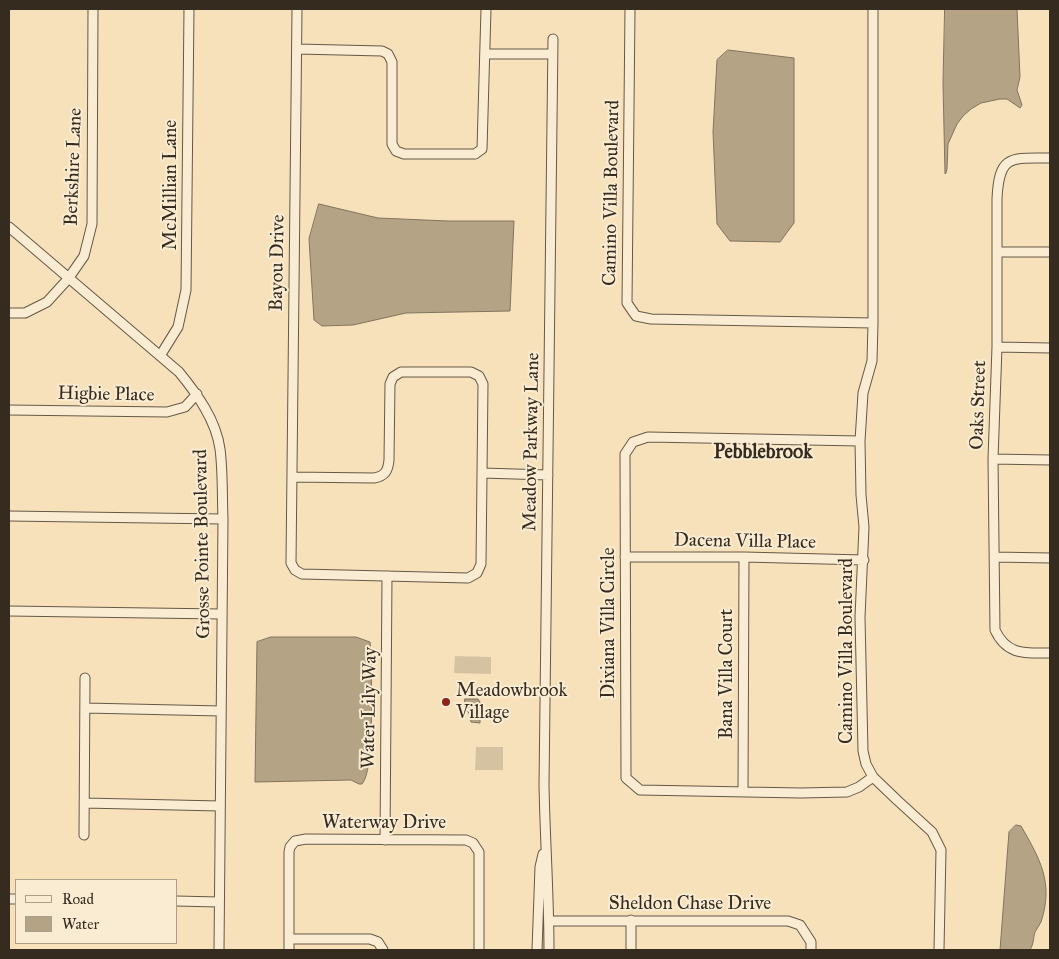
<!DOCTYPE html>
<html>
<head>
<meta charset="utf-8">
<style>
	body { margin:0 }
	#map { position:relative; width:1059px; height:959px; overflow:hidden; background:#f6e1bb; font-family:"IM FELL Great Primer",serif }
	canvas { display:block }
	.frame { position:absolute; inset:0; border:10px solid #362b1f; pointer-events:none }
	.legend { position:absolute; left:15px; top:879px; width:162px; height:65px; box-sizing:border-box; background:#f9ecd3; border:1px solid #ab9f8b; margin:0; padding:6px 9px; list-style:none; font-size:15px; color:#362b1f }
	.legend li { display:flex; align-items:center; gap:10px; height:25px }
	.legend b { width:25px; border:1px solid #ab9f8b }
</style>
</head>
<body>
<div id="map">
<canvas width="1059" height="959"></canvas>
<div class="frame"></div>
<ul class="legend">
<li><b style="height:6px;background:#f9ecd3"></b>Road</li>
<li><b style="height:14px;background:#b5a386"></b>Water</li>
</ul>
</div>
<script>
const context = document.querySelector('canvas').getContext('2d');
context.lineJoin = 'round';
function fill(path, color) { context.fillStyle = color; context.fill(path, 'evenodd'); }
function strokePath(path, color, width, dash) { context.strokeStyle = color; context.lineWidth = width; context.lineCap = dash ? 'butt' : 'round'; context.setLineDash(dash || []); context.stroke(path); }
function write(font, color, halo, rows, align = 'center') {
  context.font = font + ' "IM FELL Great Primer",serif'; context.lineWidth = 4; context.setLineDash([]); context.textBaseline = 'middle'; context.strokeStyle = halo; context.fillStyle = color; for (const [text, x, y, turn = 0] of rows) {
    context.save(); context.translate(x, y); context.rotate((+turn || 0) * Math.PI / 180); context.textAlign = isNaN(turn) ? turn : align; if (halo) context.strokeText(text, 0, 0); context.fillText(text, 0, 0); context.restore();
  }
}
fill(new Path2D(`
	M455 656 491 657V674L454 673Z
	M476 747H503V770H475Z
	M543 870H545V950H540Z`), '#d5c2a0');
const water = new Path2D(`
	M945 9H1017L1020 77 1017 90 1022 105 1020 108 1007 99H1000L981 103 971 109 963 116 957 124 948 144 947 169 946 173 945 174 943 83Z
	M728 50 794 58V223L780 242 730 241 717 224 713 132 717 60Z
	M319 204 378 218 448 221H514L510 311 406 313 353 325 322 326 314 320 309 239Z
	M271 637H356L370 642 371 655C371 678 375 771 362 784H359L351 780 255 782 257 642Z
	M465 699H478L480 702V723L471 722 469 713 465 709Z
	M1016 825 1021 826C1040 859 1054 883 1041 922 1039 925 1037 929 1035 932 1033 939 1034 943 1030 950H1000L1009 832Z`);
fill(water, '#b5a386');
strokePath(water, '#82735d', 1);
const street = new Path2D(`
	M630 9 627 303 636 316 651 319 873 323V9
	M297 49 382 51 388 54 392 62V144L396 151 404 154H475L482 149 486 9
	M485 54H552
	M1050 158C1011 158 999 154 997 199V347L993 459 995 630C1007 656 1026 653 1050 653
	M9 227 179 372C197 394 216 420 220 449 223 472 222 496 223 519L219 950
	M998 252H1050
	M9 313H25L47 302 68 279 84 256 92 224 93 9
	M873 323 872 361 863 393 860 441 861 495 864 527 860 617 863 751 866 764 873 777 897 800 932 832 941 850 939 950
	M997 347 1050 348
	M160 356 178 327 186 290 189 9
	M9 410 167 412 185 407 197 394
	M860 441 648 437 633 442 625 454 626 778 640 790 801 793 847 792 859 787 873 777
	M993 459 1050 460
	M482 473 548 475
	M292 477 374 478C385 476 388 471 389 460L390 384 393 377 401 372H471L479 376 483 384 481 564 477 573 468 578 302 574 295 570 291 563 297 9
	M9 516 223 519
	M625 557H744L864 560
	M994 557 1050 558
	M9 611 221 614
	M85 708 221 711
	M743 792 744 557
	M84 803 220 806
	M84 835 85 678
	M385 840 387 576
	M9 899H16
	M176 901 219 902
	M550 921H788L800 925 811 942V950
	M289 939H370L378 942 383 950
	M289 950V852L290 847 295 841 306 839 466 840 473 843 479 852V950
	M537 950 540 867 543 854
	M549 950C549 895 545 840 544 785L553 39
	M631 950V920`);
strokePath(street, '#665846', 11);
strokePath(street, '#f9ecd3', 9);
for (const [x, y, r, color] of [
	[446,702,5,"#8f2418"]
]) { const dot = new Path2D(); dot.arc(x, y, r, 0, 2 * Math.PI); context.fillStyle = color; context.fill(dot); strokePath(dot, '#f9ecd3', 2); }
write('19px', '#362b1f', '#f9ecd3', [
	["Berkshire Lane",74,167,-88],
	["McMillian Lane",171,185,-90],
	["Camino Villa Boulevard",612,193,-89],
	["Bayou Drive",278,263,-89],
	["Higbie Place",106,395,1],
	["Oaks Street",979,405,-88],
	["Meadow Parkway Lane",532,442,-89],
	["Dacena Villa Place",745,542,1],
	["Grosse Pointe Boulevard",203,544,-91],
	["Dixiana Villa Circle",609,623,-90],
	["Camino Villa Boulevard",847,651,-90],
	["Bana Villa Court",727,674,-90],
	["Water Lily Way",370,708,-89],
	["Waterway Drive",384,823],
	["Sheldon Chase Drive",690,904]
]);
write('19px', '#362b1f', '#f9ecd3', [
	["Meadowbrook",456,691],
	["Village",456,713]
], 'left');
write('bold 20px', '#362b1f', '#f9ecd3', [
	["Pebblebrook",763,453]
]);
</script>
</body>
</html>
